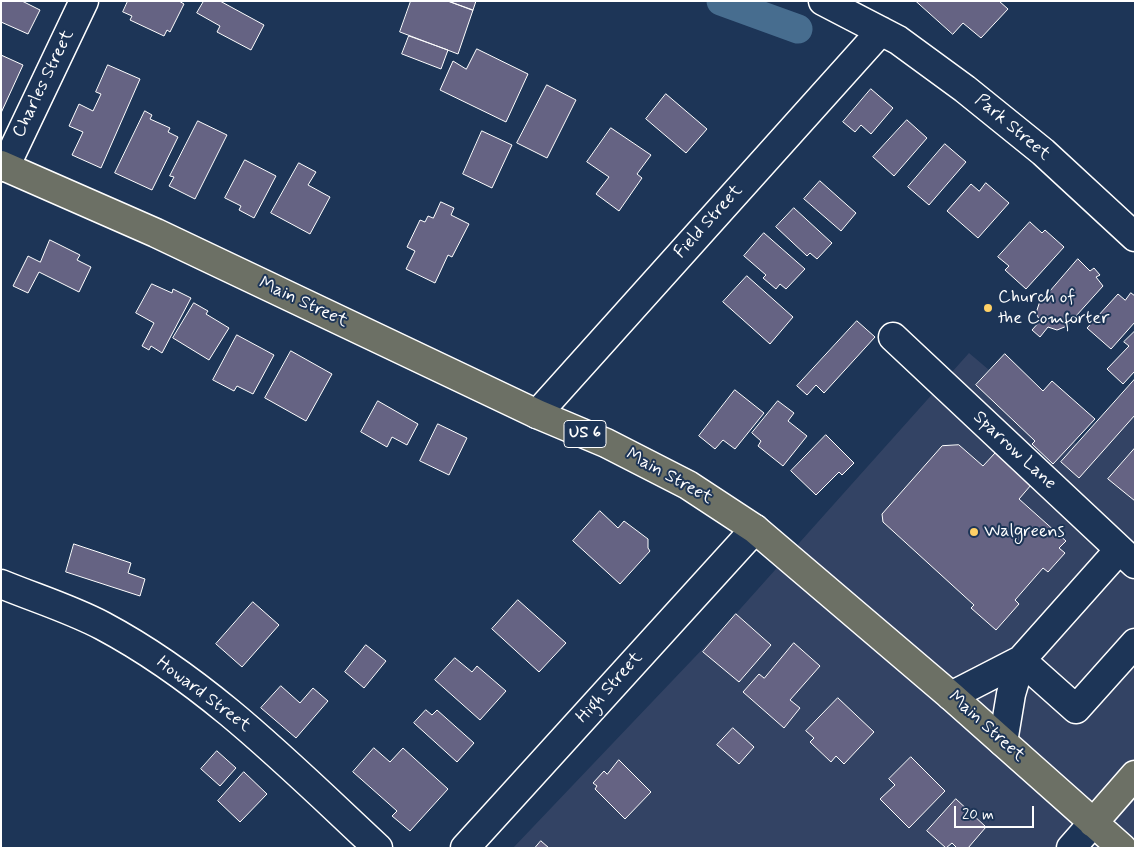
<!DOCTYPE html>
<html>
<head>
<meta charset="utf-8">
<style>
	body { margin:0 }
	#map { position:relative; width:1136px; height:849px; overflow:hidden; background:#1d3557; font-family:Mynerve,sans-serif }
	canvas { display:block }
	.frame { position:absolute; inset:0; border:2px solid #fff; pointer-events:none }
	.scale { position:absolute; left:954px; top:806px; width:80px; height:22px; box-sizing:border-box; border:2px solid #fff; border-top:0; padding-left:6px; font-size:15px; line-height:18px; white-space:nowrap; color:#fff; -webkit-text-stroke:4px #1d3557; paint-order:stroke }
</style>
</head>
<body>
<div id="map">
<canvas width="1136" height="849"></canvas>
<div class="frame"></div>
<div class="scale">20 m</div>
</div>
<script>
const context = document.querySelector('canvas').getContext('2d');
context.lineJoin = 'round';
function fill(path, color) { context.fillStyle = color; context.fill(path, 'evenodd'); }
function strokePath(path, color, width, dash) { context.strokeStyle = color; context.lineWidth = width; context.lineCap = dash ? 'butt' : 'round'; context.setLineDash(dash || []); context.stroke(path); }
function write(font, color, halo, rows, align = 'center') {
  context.font = font + ' Mynerve,sans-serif'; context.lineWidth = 4; context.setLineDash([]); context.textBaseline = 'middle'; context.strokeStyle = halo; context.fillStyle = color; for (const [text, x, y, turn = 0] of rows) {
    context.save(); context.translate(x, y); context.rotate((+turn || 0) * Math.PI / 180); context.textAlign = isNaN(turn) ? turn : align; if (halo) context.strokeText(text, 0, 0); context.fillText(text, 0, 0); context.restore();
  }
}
fill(new Path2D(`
	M969 353 1086 452 1135 396V848H513L733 617Z`), '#334364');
strokePath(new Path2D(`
	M721 1 798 29`), '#476d8f', 29);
const building = new Path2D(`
	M1 1H22L40 10 28 34 1 22Z
	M128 1H179L184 4 170 32 167 30 164 36 130 20 132 16 123 12Z
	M204 1H220L264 25 251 50 217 32 220 26 197 13Z
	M411 1H448L473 10 458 54 400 32Z
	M448 1H476L473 10Z
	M916 1H999L1008 9 981 38 963 23 953 34Z
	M409 36 448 50 441 69 402 54Z
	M477 49 528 74 506 122 440 90 453 61 466 69Z
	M1 55 23 65 1 113Z
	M108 65 140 79 101 168 72 155 83 132 69 126 79 104 93 111 101 94 96 92Z
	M547 85 576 100 547 158 517 143Z
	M871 89 893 108 871 134 861 125 855 132 843 122Z
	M666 94 707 129 686 153 646 119Z
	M145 111 152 115 150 119 170 128 168 132 178 137 152 190 115 173Z
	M907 120 927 138 894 176 873 157Z
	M198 121 227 135 195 199 169 186 174 177 170 176Z
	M611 128 651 155 637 174 642 178 619 211 596 194 609 177 587 162Z
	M482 131 512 145 492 188 463 174Z
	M945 144 966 162 929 205 908 187Z
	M245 160 276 176 254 218 239 210 241 206 225 198Z
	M299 163 316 172 308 185 330 197 310 234 271 213Z
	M820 181 856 213 841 231 804 199Z
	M986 183 1009 203 978 238 947 211 971 184 979 191Z
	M441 202 454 208 451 215 469 224 452 257 448 255 435 283 406 269 415 251 407 247 420 220 425 222 428 216 433 218Z
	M794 208 832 243 817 259 810 253 807 256 776 227Z
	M1030 222 1042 233 1045 230 1064 247 1026 289 1005 270 1009 266 998 257Z
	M764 233 805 269 786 289 780 284 776 289 763 278 766 275 744 256Z
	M50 240 80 255 77 260 91 267 79 292 39 272 28 293 13 286 28 256 40 262Z
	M1078 259 1090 271 1094 268 1100 275 1096 277 1103 286 1067 326 1057 330 1048 327 1040 337 1032 330 1040 321 1036 313 1039 304Z
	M747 276 793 317 770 344 723 302Z
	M152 284 172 293 173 289 191 298 162 353 151 346 149 350 142 346 154 323 136 313Z
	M1131 293 1135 296V322L1111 349 1087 328 1118 294 1125 300Z
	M194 303 208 311 206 314 229 328 209 360 173 338Z
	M857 321 875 337 824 393 816 385 807 395 797 386Z
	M1135 331V371L1123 384 1107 369 1129 346 1124 342Z
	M237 335 274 355 253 394 237 386 234 391 213 380Z
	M291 351 332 374 306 421 265 398Z
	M1005 354 1043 391 1052 381 1095 419 1053 464 1032 444 1035 441 976 385Z
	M1135 379V415L1079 478 1061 462Z
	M735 390 764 413 735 449 723 440 715 449 699 436Z
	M378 401 418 424 407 445 392 437 387 447 361 432Z
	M778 401 794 413 788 421 807 436 783 466 758 446 761 441 752 433Z
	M438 424 467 438 449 475 420 461Z
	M826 435 854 463 842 475 839 472 816 495 791 471Z
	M959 445 983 466 995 453 1031 485 1019 499 1066 541 1059 548 1065 553 1048 572 1043 568 1015 600 1019 604 996 630 971 608 974 605 883 522 882 514 942 446Z
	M1135 448V501L1108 479Z
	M600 511 618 528 624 521 648 539V548L650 551 620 584 573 541Z
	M74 544 131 563 128 573 145 579 140 596 66 572Z
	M518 600 566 643 539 672 492 629Z
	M253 602 279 625 242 667 216 644Z
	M736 614 771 645 739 682 703 652Z
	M794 643 820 666 790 700 800 708 784 728 743 692 759 674 764 678Z
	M366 645 386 661 364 688 345 672Z
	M455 658 472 672 477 666 506 691 480 720 435 680Z
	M281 686 300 703 313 688 328 701 296 738 261 708Z
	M838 698 874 732 844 764 836 756 831 762 810 742 814 738 806 731Z
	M426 710 432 715 437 710 474 743 457 762 414 723Z
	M733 728 754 747 739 764 717 745Z
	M374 748 390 762 403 748 448 789 410 831 392 816 397 811 353 772Z
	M217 751 236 768 220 786 201 769Z
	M911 757 945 791 909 828 880 799 895 785 889 779Z
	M619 760 651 792 625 819 595 789 597 786 593 783 604 771 607 774Z
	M244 772 267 794 240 822 218 801Z
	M956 799 986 827 968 848H957L952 843 946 848 927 831Z
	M541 841 549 848H535Z`);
fill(building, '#656383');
strokePath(building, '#fff', 1);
const minor = new Path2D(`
	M823 1 898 40 965 89 1043 152 1135 237
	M5 167 84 1
	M893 337 1135 564
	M537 414 881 31
	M1 584C35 598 71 609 103 626 208 682 292 768 378 848
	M1021 660 1076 709 1135 643
	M951 696 1021 660 1119 550
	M1003 742 1011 694 1021 660
	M465 848 755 529
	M1071 848 1093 823`);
const major = new Path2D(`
	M1 165 156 233 537 414 606 443 688 485 755 529 951 696 1122 848
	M1093 823 1135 775`);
strokePath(minor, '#fff', 31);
strokePath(major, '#fff', 31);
strokePath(minor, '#1d3557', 28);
strokePath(major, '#6c7065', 28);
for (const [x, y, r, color] of [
	[988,308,5,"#ffd166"],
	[974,532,5,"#ffd166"]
]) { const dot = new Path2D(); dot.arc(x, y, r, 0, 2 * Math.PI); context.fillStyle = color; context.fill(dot); strokePath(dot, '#1d3557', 2); }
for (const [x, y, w] of [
	[585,434,42]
]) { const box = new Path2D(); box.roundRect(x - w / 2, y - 13.5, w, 27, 4); context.fillStyle = '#1d3557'; context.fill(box); strokePath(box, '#fff', 1); }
write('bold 16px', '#fff', null, [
	["US 6",585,434]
]);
write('18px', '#fff', '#1d3557', [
	["Charles Street",44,84,-64],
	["Park Street",1012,128,40],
	["Field Street",709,222,-48],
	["Main Street",303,303,25],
	["Sparrow Lane",1014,451,43],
	["Main Street",669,477,29],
	["High Street",610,688,-48],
	["Howard Street",203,695,37],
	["Main Street",986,727,42]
]);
write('18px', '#fff', '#1d3557', [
	["Church of",998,298],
	["the Comforter",998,319],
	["Walgreens",984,532]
], 'left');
</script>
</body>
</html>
